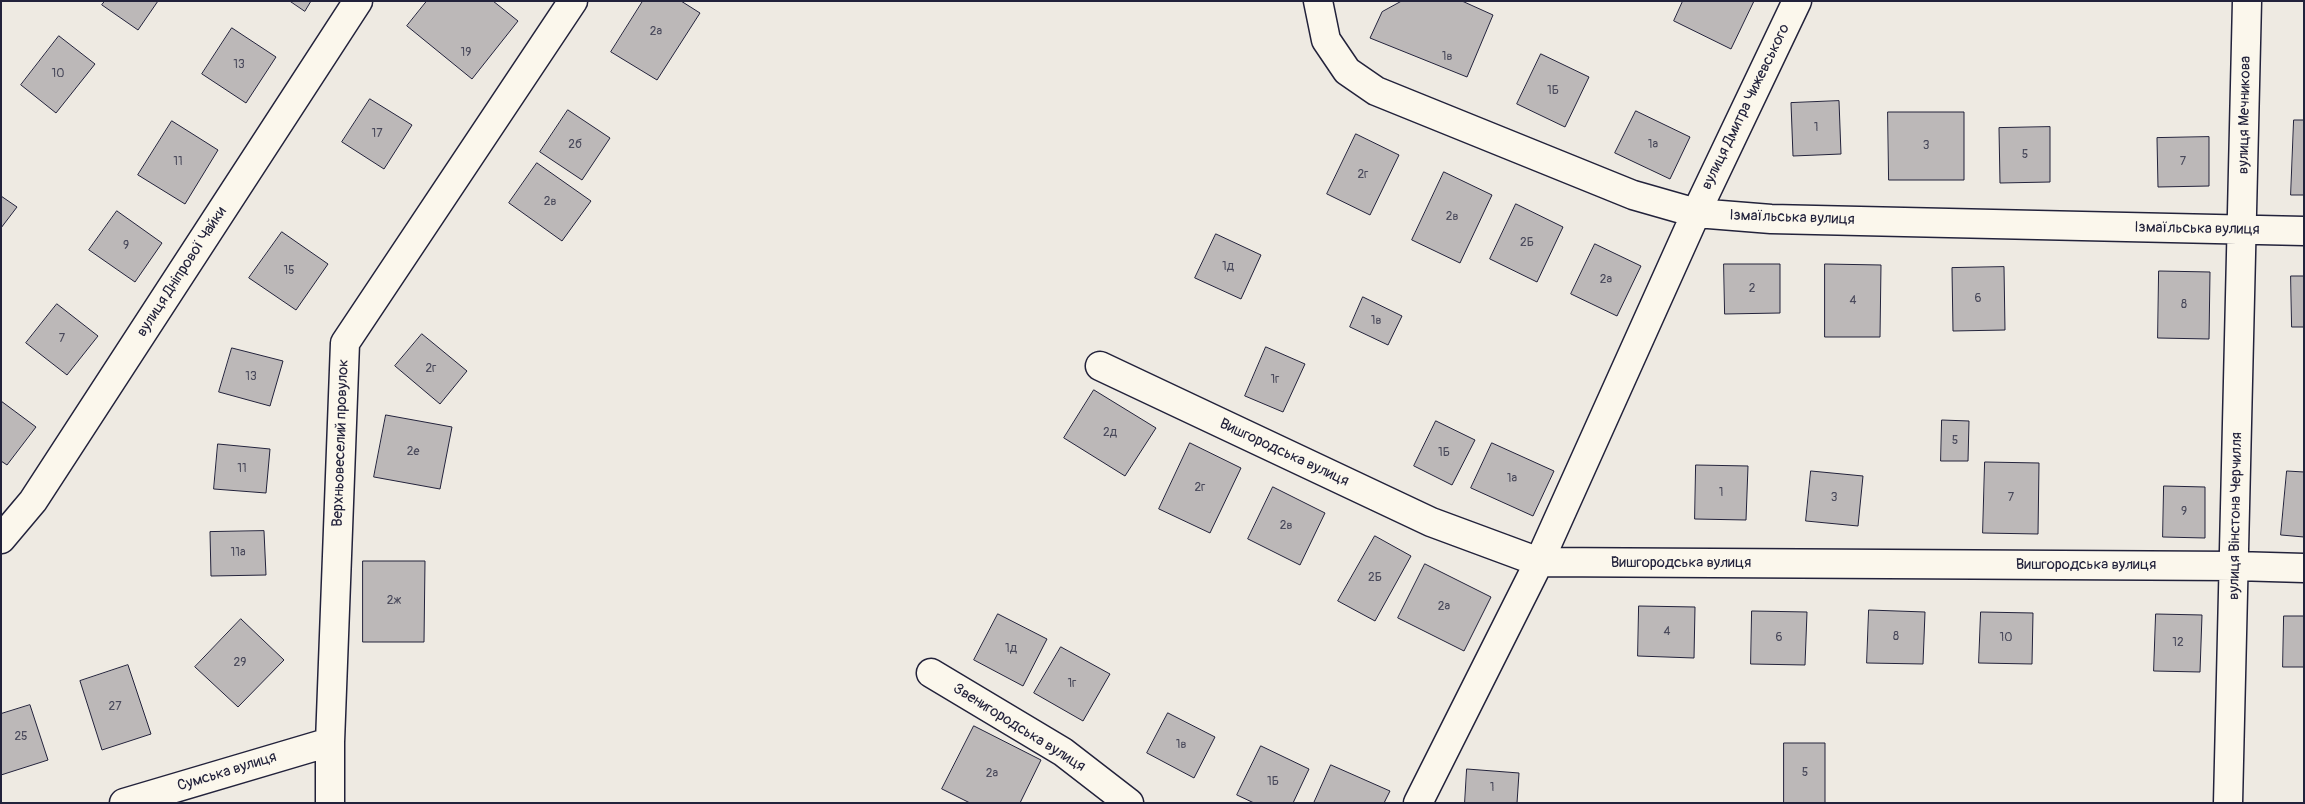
<!DOCTYPE html>
<html>
<head>
<meta charset="utf-8">
<style>
	body { margin:0 }
	#map { position:relative; width:2305px; height:804px; overflow:hidden; background:#eeeae2; font-family:Pangolin,sans-serif }
	canvas { display:block }
	.frame { position:absolute; inset:0; border:2px solid #22223b; pointer-events:none }
</style>
</head>
<body>
<div id="map">
<canvas width="2305" height="804"></canvas>
<div class="frame"></div>
</div>
<script>
const context = document.querySelector('canvas').getContext('2d');
context.lineJoin = 'round';
function fill(path, color) { context.fillStyle = color; context.fill(path, 'evenodd'); }
function strokePath(path, color, width, dash) { context.strokeStyle = color; context.lineWidth = width; context.lineCap = dash ? 'butt' : 'round'; context.setLineDash(dash || []); context.stroke(path); }
function write(font, color, halo, rows, align = 'center') {
  context.font = font + ' Pangolin,sans-serif'; context.lineWidth = 4; context.setLineDash([]); context.textBaseline = 'middle'; context.strokeStyle = halo; context.fillStyle = color; for (const [text, x, y, turn = 0] of rows) {
    context.save(); context.translate(x, y); context.rotate((+turn || 0) * Math.PI / 180); context.textAlign = isNaN(turn) ? turn : align; if (halo) context.strokeText(text, 0, 0); context.fillText(text, 0, 0); context.restore();
  }
}
const building = new Path2D(`
	M105 1H158L138 30 102 5Z
	M290 1H311L305 11Z
	M427 1H493L518 21 472 79 407 26Z
	M643 1H681L700 13 657 80 611 52Z
	M1402 1H1462L1493 15 1467 77 1370 38 1382 12Z
	M1683 1H1754L1731 49 1674 21Z
	M232 28 276 57 246 103 202 74Z
	M59 36 95 64 56 113 21 85Z
	M1541 54 1589 77 1565 127 1517 104Z
	M370 99 412 125 384 169 342 142Z
	M1839 101 1841 154 1793 156 1791 103Z
	M568 110 610 138 582 180 540 152Z
	M1636 111 1690 137 1670 179 1615 153Z
	M1888 112H1964V180H1889Z
	M2294 120H2304V195H2291Z
	M172 121 218 150 185 204 138 175Z
	M2050 127V182L2000 183 1999 128Z
	M1356 134 1399 155 1370 215 1327 194Z
	M2209 137V186L2158 187 2157 138Z
	M537 163 591 201 562 241 509 203Z
	M1444 172 1492 195 1460 263 1412 240Z
	M1 196 17 207 1 228Z
	M1516 204 1563 227 1537 282 1490 259Z
	M117 211 162 243 135 282 89 250Z
	M282 232 328 264 296 310 249 278Z
	M1216 234 1261 255 1241 299 1195 278Z
	M1595 244 1641 266 1617 316 1571 294Z
	M1724 264H1780V313L1725 314Z
	M1825 264 1881 265 1880 337H1825Z
	M2004 267 2005 330 1953 331 1952 268Z
	M2159 271 2210 272 2209 339 2158 338Z
	M2291 276H2304V327H2292Z
	M1363 297 1402 316 1388 345 1350 327Z
	M57 304 98 336 67 375 26 343Z
	M422 334 467 371 440 404 395 366Z
	M1266 347 1305 364 1283 412 1245 396Z
	M232 348 283 361 270 406 219 392Z
	M1094 390 1156 428 1125 476 1064 438Z
	M1 401 36 427 7 465 1 461Z
	M386 415 452 427 440 489 374 477Z
	M1942 420 1969 421 1968 461H1941Z
	M1436 421 1475 440 1452 485 1414 466Z
	M1190 443 1241 468 1210 533 1159 509Z
	M1492 443 1554 471 1533 516 1471 488Z
	M218 444 270 449 266 493 214 489Z
	M1985 462 2039 463 2038 534 1983 533Z
	M1696 465 1748 466 1746 520 1695 519Z
	M1811 471 1863 476 1858 526 1806 521Z
	M2287 471 2304 472V537L2281 535Z
	M2164 486 2205 487V538L2163 537Z
	M1273 487 1325 513 1300 565 1248 539Z
	M264 531 266 575 211 576 210 532Z
	M1375 536 1411 556 1375 621 1338 601Z
	M363 561H425L424 642H363Z
	M1425 564 1491 597 1464 651 1398 618Z
	M1639 606 1695 607 1694 658 1638 656Z
	M1869 610 1925 612 1923 664 1867 663Z
	M1752 611 1807 612 1805 665 1751 664Z
	M1981 612 2033 613 2032 664 1979 663Z
	M998 614 1047 639 1023 686 974 660Z
	M2156 614 2202 615 2200 672 2154 671Z
	M2284 616H2304V667H2283Z
	M241 619 284 660 238 707 195 667Z
	M1061 647 1110 674 1083 721 1034 693Z
	M128 665 151 734 102 750 80 681Z
	M30 705 48 760 1 775V714Z
	M1168 713 1215 737 1194 778 1147 753Z
	M974 726 1041 760 1020 803H970L942 789Z
	M1784 743H1825V803H1784Z
	M1261 746 1309 769 1293 803H1254L1237 795Z
	M1331 765 1390 791 1384 803H1314Z
	M1467 769 1519 773 1517 803H1465Z`);
fill(building, '#bcb8b8');
strokePath(building, '#22223b', 1);
const minor = new Path2D(`
	M1318 1 1326 40 1347 71 1376 91 1633 195 1696 213 1771 219 2304 231
	M1100 366 1431 522 1539 562 2235 566 2304 568
	M1 539 33 501 358 1
	M931 673 1063 752 1129 803
	M124 803 330 742
	M330 803V742L345 343 573 1
	M1418 803 1539 562 1696 213 1797 1
	M2228 803 2247 1`);
strokePath(minor, '#22223b', 31);
strokePath(minor, '#fbf7ec', 28);
write('12px', '#48485a', null, [
	["2а",656,32],
	["19",466,53],
	["1в",1447,57],
	["13",239,65],
	["10",58,74],
	["1Б",1553,91],
	["1",1816,128],
	["17",377,134],
	["2б",575,145],
	["1а",1653,145],
	["3",1926,146],
	["5",2025,155],
	["11",178,162],
	["7",2183,162],
	["2г",1363,175],
	["2в",550,202],
	["2в",1452,217],
	["2Б",1527,243],
	["9",126,246],
	["1д",1228,267],
	["15",289,271],
	["2а",1606,280],
	["2",1752,289],
	["6",1978,299],
	["4",1853,301],
	["8",2184,305],
	["1в",1376,321],
	["7",62,339],
	["2г",431,369],
	["13",251,377],
	["1г",1275,380],
	["2д",1110,433],
	["5",1955,441],
	["2е",413,452],
	["1Б",1444,453],
	["11",242,469],
	["1а",1512,479],
	["2г",1200,488],
	["1",1721,493],
	["3",1834,498],
	["7",2011,498],
	["9",2184,512],
	["2в",1286,526],
	["11а",238,553],
	["2Б",1375,578],
	["2ж",394,601],
	["2а",1444,607],
	["4",1667,632],
	["8",1896,637],
	["6",1779,638],
	["10",2006,638],
	["12",2178,643],
	["1д",1011,649],
	["29",240,663],
	["1г",1072,684],
	["27",115,707],
	["25",21,737],
	["1в",1181,745],
	["5",1805,773],
	["2а",992,774],
	["1Б",1273,782],
	["1",1492,788]
]);
write('15px', '#22223b', '#fbf7ec', [
	["вулиця Дмитра Чижевського",1746,107,-64],
	["вулиця Мечникова",2245,115,-89],
	["Ізмаїльська вулиця",1792,218,2],
	["Ізмаїльська вулиця",2197,229,1],
	["вулиця Дніпрової Чайки",182,272,-57],
	["Верхньовеселий провулок",341,443,-88],
	["Вишгородська вулиця",1284,453,25],
	["вулиця Вінстона Черчилля",2236,516,-89],
	["Вишгородська вулиця",1681,563],
	["Вишгородська вулиця",2086,565],
	["Звенигородська вулиця",1019,728,32],
	["Сумська вулиця",227,772,-17]
]);
</script>
</body>
</html>
